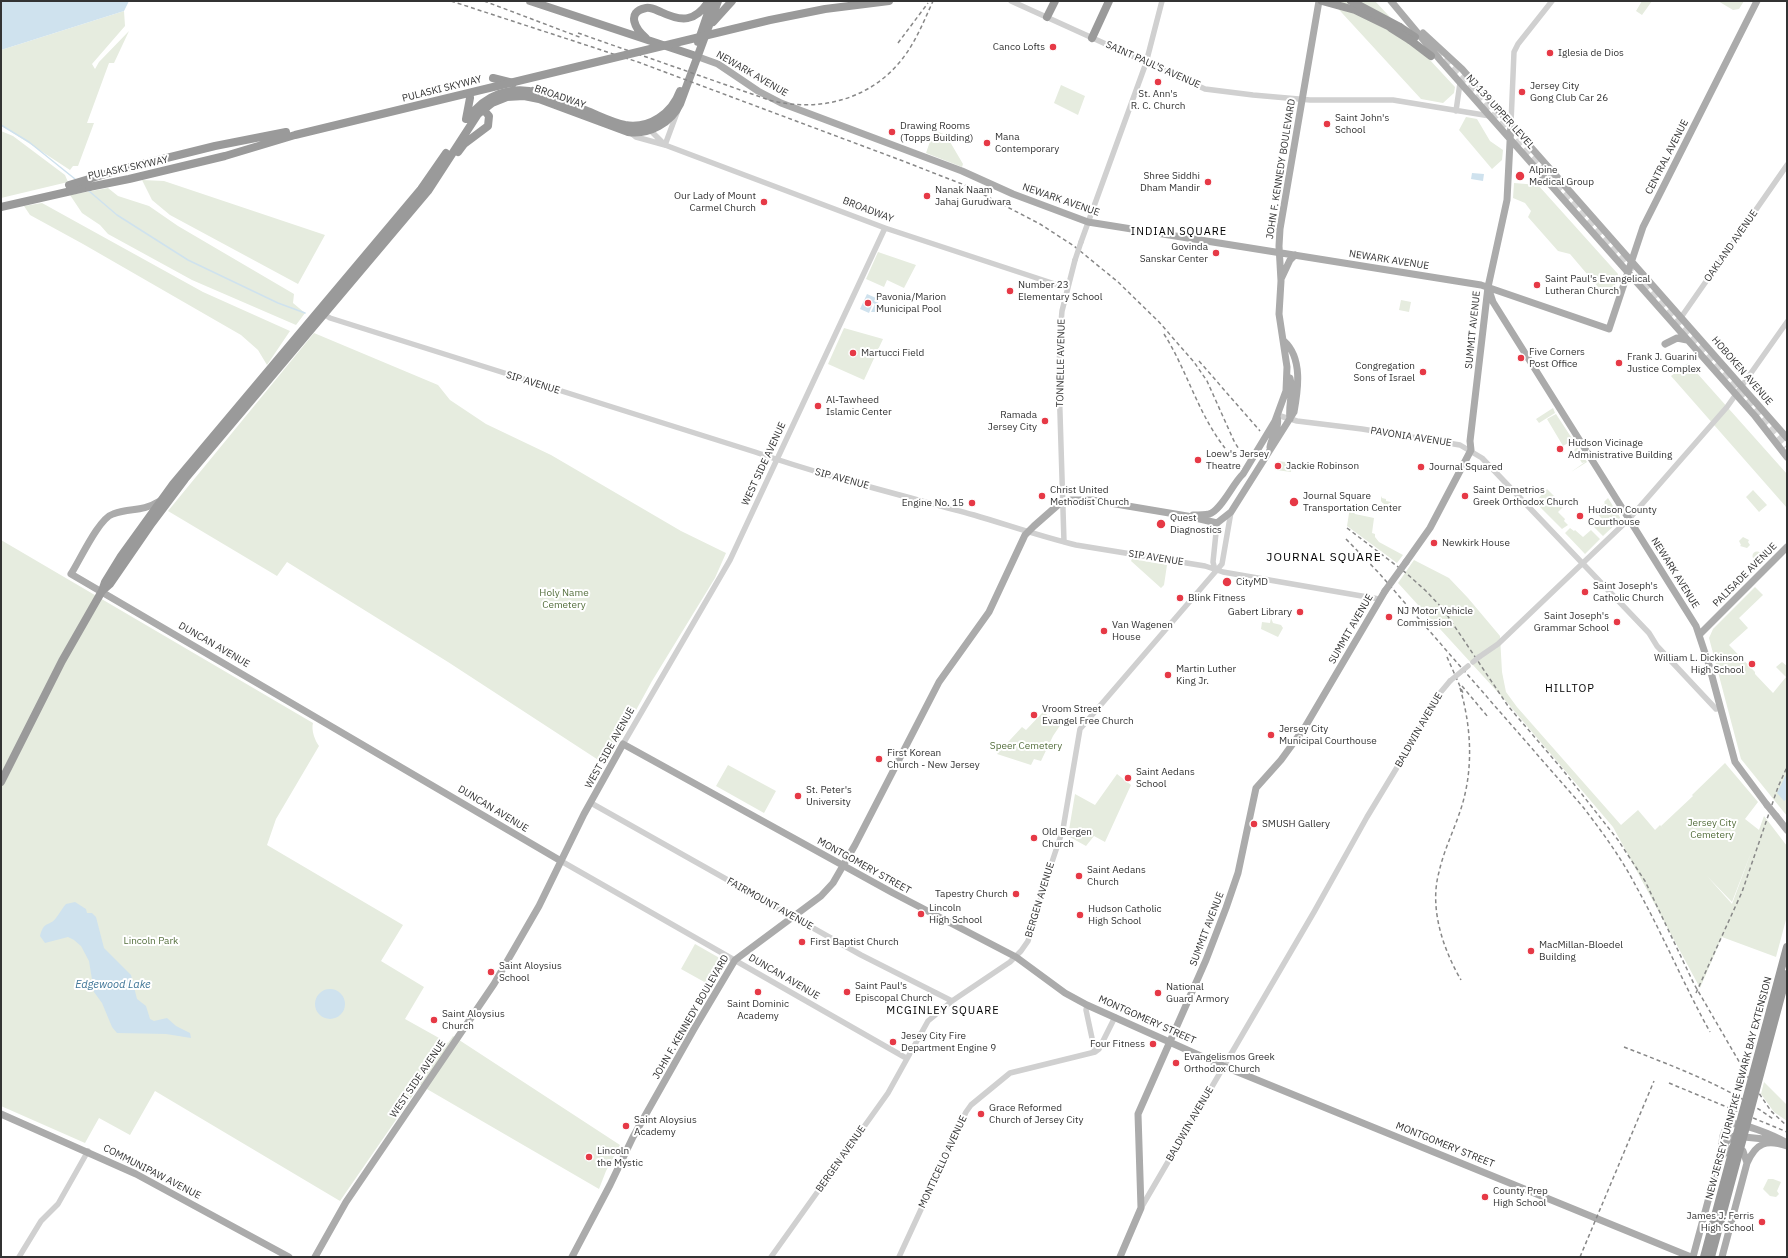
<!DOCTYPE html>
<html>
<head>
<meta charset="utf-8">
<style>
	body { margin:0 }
	#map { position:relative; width:1788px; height:1258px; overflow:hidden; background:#fff; font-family:"IBM Plex Sans",sans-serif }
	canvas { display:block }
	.frame { position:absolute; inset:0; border:2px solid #333; pointer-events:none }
</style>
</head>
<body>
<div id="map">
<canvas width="1788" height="1258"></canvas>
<div class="frame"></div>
</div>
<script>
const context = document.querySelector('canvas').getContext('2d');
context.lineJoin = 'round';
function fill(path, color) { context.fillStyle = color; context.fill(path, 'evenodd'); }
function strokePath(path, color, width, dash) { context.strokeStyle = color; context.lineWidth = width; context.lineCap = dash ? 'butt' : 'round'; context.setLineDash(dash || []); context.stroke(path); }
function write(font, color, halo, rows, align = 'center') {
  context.font = font + ' "IBM Plex Sans",sans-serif'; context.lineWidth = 4; context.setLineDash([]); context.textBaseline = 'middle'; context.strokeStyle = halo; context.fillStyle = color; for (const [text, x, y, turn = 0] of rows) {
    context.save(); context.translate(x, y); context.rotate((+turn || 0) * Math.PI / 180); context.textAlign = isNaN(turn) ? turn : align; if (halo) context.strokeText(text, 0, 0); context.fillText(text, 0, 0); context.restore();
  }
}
fill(new Path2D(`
	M1331 1H1375L1455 87 1454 93 1443 103 1421 99Z
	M1642 1H1652L1642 15 1636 11Z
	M1718 1H1744L1739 9 1733 10Z
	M124 11 125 26 92 64 95 69 99 62 129 31 114 63H109L87 123H94L78 166H73L70 170 1 125V50Z
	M1061 85 1085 96 1078 115 1054 103Z
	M1466 117 1477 119 1490 141 1503 150 1502 160 1492 169 1459 130Z
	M934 130 946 135 963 164 962 167 926 153Z
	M1 131 13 136 65 175 68 182 1 198Z
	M142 180 164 181 325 235 298 284 170 215 152 200Z
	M1514 183 1538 185 1618 274 1615 285 1604 294 1570 254 1558 251 1528 217 1531 211 1525 203 1513 198Z
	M108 188 118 196 149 206 178 226 294 294 293 303 305 313 296 325 192 280 108 234 100 225 82 213 70 195Z
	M42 203 203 292 290 331 267 365 258 350 241 335 83 244 30 215 24 206Z
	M878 252 916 265 904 288 887 280 884 287 866 279Z
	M1401 300 1411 302 1409 312 1399 310Z
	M844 328 883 339 864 380 828 364Z
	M314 333 438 385 450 400 486 424 551 455 681 531 726 553 715 578 652 681 606 765 448 662 287 562 277 576 168 511Z
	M1688 363 1787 474V508L1671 376Z
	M1553 408 1555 413 1539 423 1536 419Z
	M1556 414 1573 440 1563 446 1547 419Z
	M1577 447 1587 462 1571 472 1585 462 1582 463 1574 450Z
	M1278 461 1292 463 1291 472 1276 470 1279 465 1277 464Z
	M1547 489 1564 506 1558 512 1565 519 1564 521 1568 525 1562 529 1535 502Z
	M1753 490 1767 505 1759 512 1746 497Z
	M1381 496 1382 498 1386 499V501L1391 502V504L1399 505C1394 508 1384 506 1381 501Z
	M1608 498 1621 519 1603 536 1594 527 1602 519 1596 512 1605 503 1604 502Z
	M1350 507 1355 514 1374 518 1372 533 1375 534V537L1379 542 1403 555 1397 563 1347 526Z
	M1570 528 1574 531 1575 530 1583 537 1591 530 1600 539 1585 554 1565 533Z
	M1743 537 1749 540 1748 542 1750 545 1747 548 1740 546 1741 545 1739 541Z
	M1 540 313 723C311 730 315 741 319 746L276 819 267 845 403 925 381 961 424 987 405 1019 448 1043 453 1036 620 1145 606 1171 599 1189 420 1085 340 1201 155 1091 130 1135 99 1118 85 1143 1 1106Z
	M1752.5 556a4.5 4.5 0 1 1 9 0a4.5 4.5 0 1 1-9 0Z
	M1132 559 1167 565 1164 585 1161 588 1131 561Z
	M1414 560 1449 578 1468 598 1500 636 1502 672 1506 692 1517 707 1621 825 1638 810 1655 830 1660 825 1665 831 1661 826 1693 796 1692 795 1725 763 1758 802 1745 819 1759 830 1764 816 1787 846V916L1776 957 1722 937 1700 988 1613 827 1504 699 1398 583ZM1752 850 1732 904 1707 876 1732 902Z
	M1755 587 1763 595 1739 618 1748 628 1729 645 1755 672V674L1773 693 1786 677 1776 667 1782 662 1787 666V816L1741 759 1709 638 1713 629Z
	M1271 618 1273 623 1281 625 1283 628 1278 637 1261 629 1262 622 1270 623Z
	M1043 712 1061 724 1053 736 1041 761 1034 759 1031 765 997 754 1022 727 1026 730Z
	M728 765 776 791 764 813 716 786Z
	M1117 774 1131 785 1105 842 1094 836 1086 846 1068 836 1075 794 1095 805Z
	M695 944 723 960 708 984 681 969Z
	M1764 1082 1787 1105V1121L1774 1112 1761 1094Z
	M1768 1179H1773L1781 1182 1777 1191 1779 1194 1776 1197 1770 1196 1763 1189Z`), '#e6ecdf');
fill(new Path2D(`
	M1 1H129L124 11 1 50Z
	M1472 173 1484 174 1483 181 1471 179Z
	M867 294 876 298 874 301 879 303V308L877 312H871L875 304 873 303 869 313 860 309Z
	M1787 773V799L1784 801 1777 793Z
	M75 902 86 909 87 913H92L96 917 104 948 131 975 137 999 146 1006 150 1019 154 1021 167 1018 176 1026 190 1033 191 1038 166 1034 117 1033 112 1027 102 1003 94 992 89 961 81 946 74 940 68 937 45 943 40 936C44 920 49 927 56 918 60 913 62 908 66 904Z
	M315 1004a15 15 0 1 1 30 0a15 15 0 1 1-30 0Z`), '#cfe2ee');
strokePath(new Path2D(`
	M1 125 29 142 75 179
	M89 191 117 215 188 260 278 303 305 313`), '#cfe2ee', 1.5);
strokePath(new Path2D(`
	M1435 51 1461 76 1787 446`), '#d6d6d6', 8, [8, 4]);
strokePath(new Path2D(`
	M1011 1 1205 89 1253 95 1310 100H1393L1490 116
	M1456 111 1460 83
	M1511 123 1514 52 1518 44 1552 1
	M648 128 665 145
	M631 133 636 137 665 145 885 228 1067 288
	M665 145 678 110
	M1081 242 1146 63 1162 1
	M322 313 330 318 755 452C827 477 901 495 974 515 1008 525 1042 537 1076 545L1205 566 1223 572 1379 599
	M1675 326 1787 165
	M1277 415 1297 421 1362 429 1460 445 1482 458 1649 633 1657 646 1716 709 1720 708
	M1064 542 1059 381 1060 334 1062 311 1075 260
	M1215 570 1213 562 1217 523
	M1479 657 1498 644 1629 519 1727 407 1787 322
	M623 744 730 560 885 228
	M591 803 861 955 952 1001
	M561 861 906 1058
	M1087 1005 1086 1010 1095 1052
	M1095 1052 1099 1049 1115 1017
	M1141 1208 1314 912 1367 817 1413 741 1440 693 1450 681
	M19 1257 41 1221 58 1204 88 1151
	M771 1257 888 1093 928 1021 952 1001 1010 962 1021 951 1028 941 1048 874 1063 829 1080 729 1222 564 1231 512
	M899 1257 966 1112 971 1105 1010 1073 1095 1052`), '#d0d0d0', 5.5);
strokePath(new Path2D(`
	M1391 1 1441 61 1755 416 1787 457
	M1423 33 1462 69 1787 438
	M693 55 718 64 758 91 781 103 922 156 962 171 1013 194 1088 222 1481 285 1609 329 1643 227 1757 1
	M1281 279 1290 260 1295 255
	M1488 287 1493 302 1696 626 1709 665 1735 762 1767 805
	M1665 344 1677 338 1687 340
	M1290 378C1294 392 1288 405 1290 419
	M1270 447C1272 435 1280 428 1277 416
	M160 501C140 513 132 507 113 514 99 518 80 560 71 574L561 861
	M1193 515C1198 515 1204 515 1209 514 1221 511 1233 483 1243 474L1275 421 1286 391 1287 367 1279 314 1281 281 1279 246 1280 229 1319 1
	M1406 562 1430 528 1471 450 1470 441 1488 287 1507 200 1511 123
	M1700 634 1787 547
	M1776 816 1787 830
	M1 1114 136 1174 289 1257
	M1722 1150 1727 1141 1734 1136 1774 1140
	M1721 1157 1729 1149 1738 1147 1743 1151 1747 1163
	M315 1257 346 1202 494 984 539 906 584 814 623 744 893 893 1016 957 1065 993 1087 1005 1223 1066 1691 1257
	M572 1257 610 1185 633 1137 694 1029 735 960 821 896 833 883 855 845 939 682 989 612 1025 535 1034 526 1059 504 1070 500H1092L1187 516 1217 523 1231 512 1294 412C1298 390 1303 358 1284 341
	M1120 1257 1141 1208 1138 1114 1206 960 1226 908 1238 873 1256 788 1281 760 1305 727 1385 591
	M1693 1257 1719 1160 1723 1136 1727 1125C1737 1119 1777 1137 1787 1143
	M1722 1257 1747 1163C1756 1143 1766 1139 1787 1146`), '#ababab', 7);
strokePath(new Path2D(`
	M530 1 693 55
	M1322 1 1355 10 1390 27
	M1047 17 1055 1
	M713 22 732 1
	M1400 27 1415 37
	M646 38C636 30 625 12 646 8 651 7 656 10 661 12 682 22 695 22 709 1
	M1092 38 1109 1
	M1410 40 1431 56
	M698 42 712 1
	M493 78 513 83
	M533 91C550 98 568 104 585 110 598 115 611 122 625 125 650 129 672 113 680 91
	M469 118C484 95 512 85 538 93
	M466 119 470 98
	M458 152 464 144 488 126 489 116 483 109
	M1 207 89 187
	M102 591 110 584 152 523 185 479 428 191 478 114 492 103 507 97 524 96 539 99 628 132C649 135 671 123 680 104L718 1
	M1 782 62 661 102 591 105 582 121 556 173 484 421 189 446 153`), '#9a9a9a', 8);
strokePath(new Path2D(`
	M451 1 638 62 903 161 967 186 1040 224 1074 246 1118 282 1159 322 1194 362 1207 381 1234 441 1243 456
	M484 1 582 38
	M578 33 769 100C818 113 871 100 903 58 916 41 924 21 933 1
	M898 43 928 3
	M1164 334C1187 370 1198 414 1225 448
	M1199 361 1260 431
	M1347 528 1406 573 1426 591 1443 609 1508 706 1562 769 1618 840 1645 881 1694 984 1748 1077 1771 1111 1787 1126
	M1346 539 1378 572 1583 807C1603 833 1622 859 1637 888 1663 935 1684 985 1710 1032
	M1447 657 1463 693
	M1462 686 1488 717
	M1460 688C1470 722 1473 759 1465 794 1459 821 1445 845 1439 872 1429 908 1443 949 1461 980
	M1696 993 1742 892 1778 787 1787 767
	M1624 1047C1675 1067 1728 1086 1773 1119
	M1669 1083 1787 1132
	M1580 1257 1654 1081`), '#888', 1.5, [4, 3]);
strokePath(new Path2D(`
	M1075 260 1081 242
	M1473 662 1479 657
	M1450 681 1468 666`), '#d0d0d0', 5.5);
strokePath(new Path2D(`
	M1385 591 1406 562
	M1767 805 1776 816`), '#ababab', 7);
strokePath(new Path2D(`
	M1351 1 1400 27
	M1391 28 1410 40
	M69 185 122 169 215 146 286 132
	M89 187 129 179 225 156 295 135 770 20 825 9 889 1
	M1704 1257 1787 947
	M1711 1257 1787 974`), '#9a9a9a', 8);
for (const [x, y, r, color] of [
	[1053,47,4,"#e63946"],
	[1550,53,4,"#e63946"],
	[1158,82,4,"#e63946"],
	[1522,92,4,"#e63946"],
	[1327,124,4,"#e63946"],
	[892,132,4,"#e63946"],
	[987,143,4,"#e63946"],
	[1520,176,5,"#e63946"],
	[1208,182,4,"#e63946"],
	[927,196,4,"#e63946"],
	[764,202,4,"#e63946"],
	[1216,253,4,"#e63946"],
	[1537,285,4,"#e63946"],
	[1010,291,4,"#e63946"],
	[868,303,4,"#e63946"],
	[853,353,4,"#e63946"],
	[1521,358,4,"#e63946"],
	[1619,363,4,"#e63946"],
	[1423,372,4,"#e63946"],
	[818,406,4,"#e63946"],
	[1045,421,4,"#e63946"],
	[1560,449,4,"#e63946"],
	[1198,460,4,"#e63946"],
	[1278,466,4,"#e63946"],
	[1421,467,4,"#e63946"],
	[1042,496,4,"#e63946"],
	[1465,496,4,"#e63946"],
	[1294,502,5,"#e63946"],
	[972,503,4,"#e63946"],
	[1580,516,4,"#e63946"],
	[1161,524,5,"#e63946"],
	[1434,543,4,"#e63946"],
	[1227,582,5,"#e63946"],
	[1585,592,4,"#e63946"],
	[1180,598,4,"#e63946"],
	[1300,612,4,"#e63946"],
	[1389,617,4,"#e63946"],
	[1617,622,4,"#e63946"],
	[1104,631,4,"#e63946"],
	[1752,664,4,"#e63946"],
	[1168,675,4,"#e63946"],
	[1034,715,4,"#e63946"],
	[1271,735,4,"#e63946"],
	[879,759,4,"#e63946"],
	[1128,778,4,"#e63946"],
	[798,796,4,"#e63946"],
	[1254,824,4,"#e63946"],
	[1034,838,4,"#e63946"],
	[1079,876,4,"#e63946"],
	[1016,894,4,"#e63946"],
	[921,914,4,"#e63946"],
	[1080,915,4,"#e63946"],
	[802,942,4,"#e63946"],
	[1531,951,4,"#e63946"],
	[491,972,4,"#e63946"],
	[758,992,4,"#e63946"],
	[847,992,4,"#e63946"],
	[1158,993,4,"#e63946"],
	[434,1020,4,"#e63946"],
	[893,1042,4,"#e63946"],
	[1153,1044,4,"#e63946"],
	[1176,1063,4,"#e63946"],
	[981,1114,4,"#e63946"],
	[626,1126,4,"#e63946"],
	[589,1157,4,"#e63946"],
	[1485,1197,4,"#e63946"],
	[1762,1222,4,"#e63946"]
]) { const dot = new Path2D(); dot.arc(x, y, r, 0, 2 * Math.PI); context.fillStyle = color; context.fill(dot); strokePath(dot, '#fff', 1.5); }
write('10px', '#333', '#fff', [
	["Canco Lofts",1045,47,"right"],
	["Iglesia de Dios",1558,53],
	["Jersey City",1530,86],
	["Gong Club Car 26",1530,98],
	["St. Ann's",1158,94,"center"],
	["R. C. Church",1158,106,"center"],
	["Saint John's",1335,118],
	["School",1335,130],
	["Drawing Rooms",900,126],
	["(Topps Building)",900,138],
	["Mana",995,137],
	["Contemporary",995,149],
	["Alpine",1529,170],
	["Medical Group",1529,182],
	["Shree Siddhi",1200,176,"right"],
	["Dham Mandir",1200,188,"right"],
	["Nanak Naam",935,190],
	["Jahaj Gurudwara",935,202],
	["Our Lady of Mount",756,196,"right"],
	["Carmel Church",756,208,"right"],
	["Govinda",1208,247,"right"],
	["Sanskar Center",1208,259,"right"],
	["Saint Paul's Evangelical",1545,279],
	["Lutheran Church",1545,291],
	["Number 23",1018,285],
	["Elementary School",1018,297],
	["Pavonia/Marion",876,297],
	["Municipal Pool",876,309],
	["Five Corners",1529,352],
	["Post Office",1529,364],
	["Martucci Field",861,353],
	["Frank J. Guarini",1627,357],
	["Justice Complex",1627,369],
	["Congregation",1415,366,"right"],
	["Sons of Israel",1415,378,"right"],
	["Al-Tawheed",826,400],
	["Islamic Center",826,412],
	["Ramada",1037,415,"right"],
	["Jersey City",1037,427,"right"],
	["Hudson Vicinage",1568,443],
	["Administrative Building",1568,455],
	["Loew's Jersey",1206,454],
	["Theatre",1206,466],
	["Jackie Robinson",1286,466],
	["Journal Squared",1429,467],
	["Christ United",1050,490],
	["Methodist Church",1050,502],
	["Saint Demetrios",1473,490],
	["Greek Orthodox Church",1473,502],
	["Journal Square",1303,496],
	["Transportation Center",1303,508],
	["Engine No. 15",964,503,"right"],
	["Hudson County",1588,510],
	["Courthouse",1588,522],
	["Quest",1170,518],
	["Diagnostics",1170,530],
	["Newkirk House",1442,543],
	["CityMD",1236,582],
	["Saint Joseph's",1593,586],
	["Catholic Church",1593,598],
	["Blink Fitness",1188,598],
	["NJ Motor Vehicle",1397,611],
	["Commission",1397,623],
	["Gabert Library",1292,612,"right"],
	["Saint Joseph's",1609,616,"right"],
	["Grammar School",1609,628,"right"],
	["Van Wagenen",1112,625],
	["House",1112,637],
	["William L. Dickinson",1744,658,"right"],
	["High School",1744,670,"right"],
	["Martin Luther",1176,669],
	["King Jr.",1176,681],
	["Vroom Street",1042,709],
	["Evangel Free Church",1042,721],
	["Jersey City",1279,729],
	["Municipal Courthouse",1279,741],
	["First Korean",887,753],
	["Church - New Jersey",887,765],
	["Saint Aedans",1136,772],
	["School",1136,784],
	["St. Peter's",806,790],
	["University",806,802],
	["SMUSH Gallery",1262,824],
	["Old Bergen",1042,832],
	["Church",1042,844],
	["Saint Aedans",1087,870],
	["Church",1087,882],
	["Tapestry Church",1008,894,"right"],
	["Lincoln",929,908],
	["High School",929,920],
	["Hudson Catholic",1088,909],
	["High School",1088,921],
	["First Baptist Church",810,942],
	["MacMillan-Bloedel",1539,945],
	["Building",1539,957],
	["Saint Aloysius",499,966],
	["School",499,978],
	["Saint Paul's",855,986],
	["Episcopal Church",855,998],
	["National",1166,987],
	["Guard Armory",1166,999],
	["Saint Dominic",758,1004,"center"],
	["Academy",758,1016,"center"],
	["Saint Aloysius",442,1014],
	["Church",442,1026],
	["Jesey City Fire",901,1036],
	["Department Engine 9",901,1048],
	["Four Fitness",1145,1044,"right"],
	["Evangelismos Greek",1184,1057],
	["Orthodox Church",1184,1069],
	["Grace Reformed",989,1108],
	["Church of Jersey City",989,1120],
	["Saint Aloysius",634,1120],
	["Academy",634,1132],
	["Lincoln",597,1151],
	["the Mystic",597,1163],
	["County Prep",1493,1191],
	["High School",1493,1203],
	["James J. Ferris",1754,1216,"right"],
	["High School",1754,1228,"right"]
], 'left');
write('10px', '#333', '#fff', [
	["SAINT PAUL'S AVENUE",1153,65,24],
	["NEWARK AVENUE",752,74,30],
	["PULASKI SKYWAY",442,89,-14],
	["BROADWAY",560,97,19],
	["NJ 139 UPPER LEVEL",1500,112,48],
	["CENTRAL AVENUE",1667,157,-63],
	["PULASKI SKYWAY",128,168,-12],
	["JOHN F. KENNEDY BOULEVARD",1281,169,-81],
	["NEWARK AVENUE",1061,200,19],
	["BROADWAY",868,210,21],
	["OAKLAND AVENUE",1731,246,-55],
	["NEWARK AVENUE",1389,260,9],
	["SUMMIT AVENUE",1473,330,-84],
	["TONNELLE AVENUE",1061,363,-89],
	["HOBOKEN AVENUE",1742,371,49],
	["SIP AVENUE",533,383,17],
	["PAVONIA AVENUE",1411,437,9],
	["WEST SIDE AVENUE",764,464,-65],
	["SIP AVENUE",842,479,15],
	["SIP AVENUE",1156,558,9],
	["NEWARK AVENUE",1675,573,58],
	["PALISADE AVENUE",1745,575,-45],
	["SUMMIT AVENUE",1351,629,-60],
	["DUNCAN AVENUE",214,645,30],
	["BALDWIN AVENUE",1419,730,-60],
	["WEST SIDE AVENUE",610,748,-61],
	["DUNCAN AVENUE",493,809,31],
	["MONTGOMERY STREET",864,866,29],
	["BERGEN AVENUE",1040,900,-73],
	["FAIRMOUNT AVENUE",770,904,29],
	["SUMMIT AVENUE",1207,929,-69],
	["DUNCAN AVENUE",784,977,30],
	["JOHN F. KENNEDY BOULEVARD",691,1017,-60],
	["MONTGOMERY STREET",1147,1020,24],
	["WEST SIDE AVENUE",418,1079,-56],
	["NEW JERSEY TURNPIKE NEWARK BAY EXTENSION",1739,1088,-75],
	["BALDWIN AVENUE",1190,1124,-60],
	["MONTGOMERY STREET",1445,1145,22],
	["BERGEN AVENUE",841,1159,-55],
	["MONTICELLO AVENUE",943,1162,-65],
	["COMMUNIPAW AVENUE",152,1172,27]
]);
write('10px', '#56703f', '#fff', [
	["Holy Name",564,593],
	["Cemetery",564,605],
	["Speer Cemetery",1026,746],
	["Jersey City",1712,823],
	["Cemetery",1712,835],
	["Lincoln Park",151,941]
]);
context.letterSpacing = '1px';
write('11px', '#000', '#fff', [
	["INDIAN SQUARE",1179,232],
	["HILLTOP",1570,689],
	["MCGINLEY SQUARE",943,1011]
]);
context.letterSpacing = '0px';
write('italic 11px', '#3f7597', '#fff', [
	["Edgewood Lake",113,985]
]);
context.letterSpacing = '1px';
write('12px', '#000', '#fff', [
	["JOURNAL SQUARE",1324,558]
]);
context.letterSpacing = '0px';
</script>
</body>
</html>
